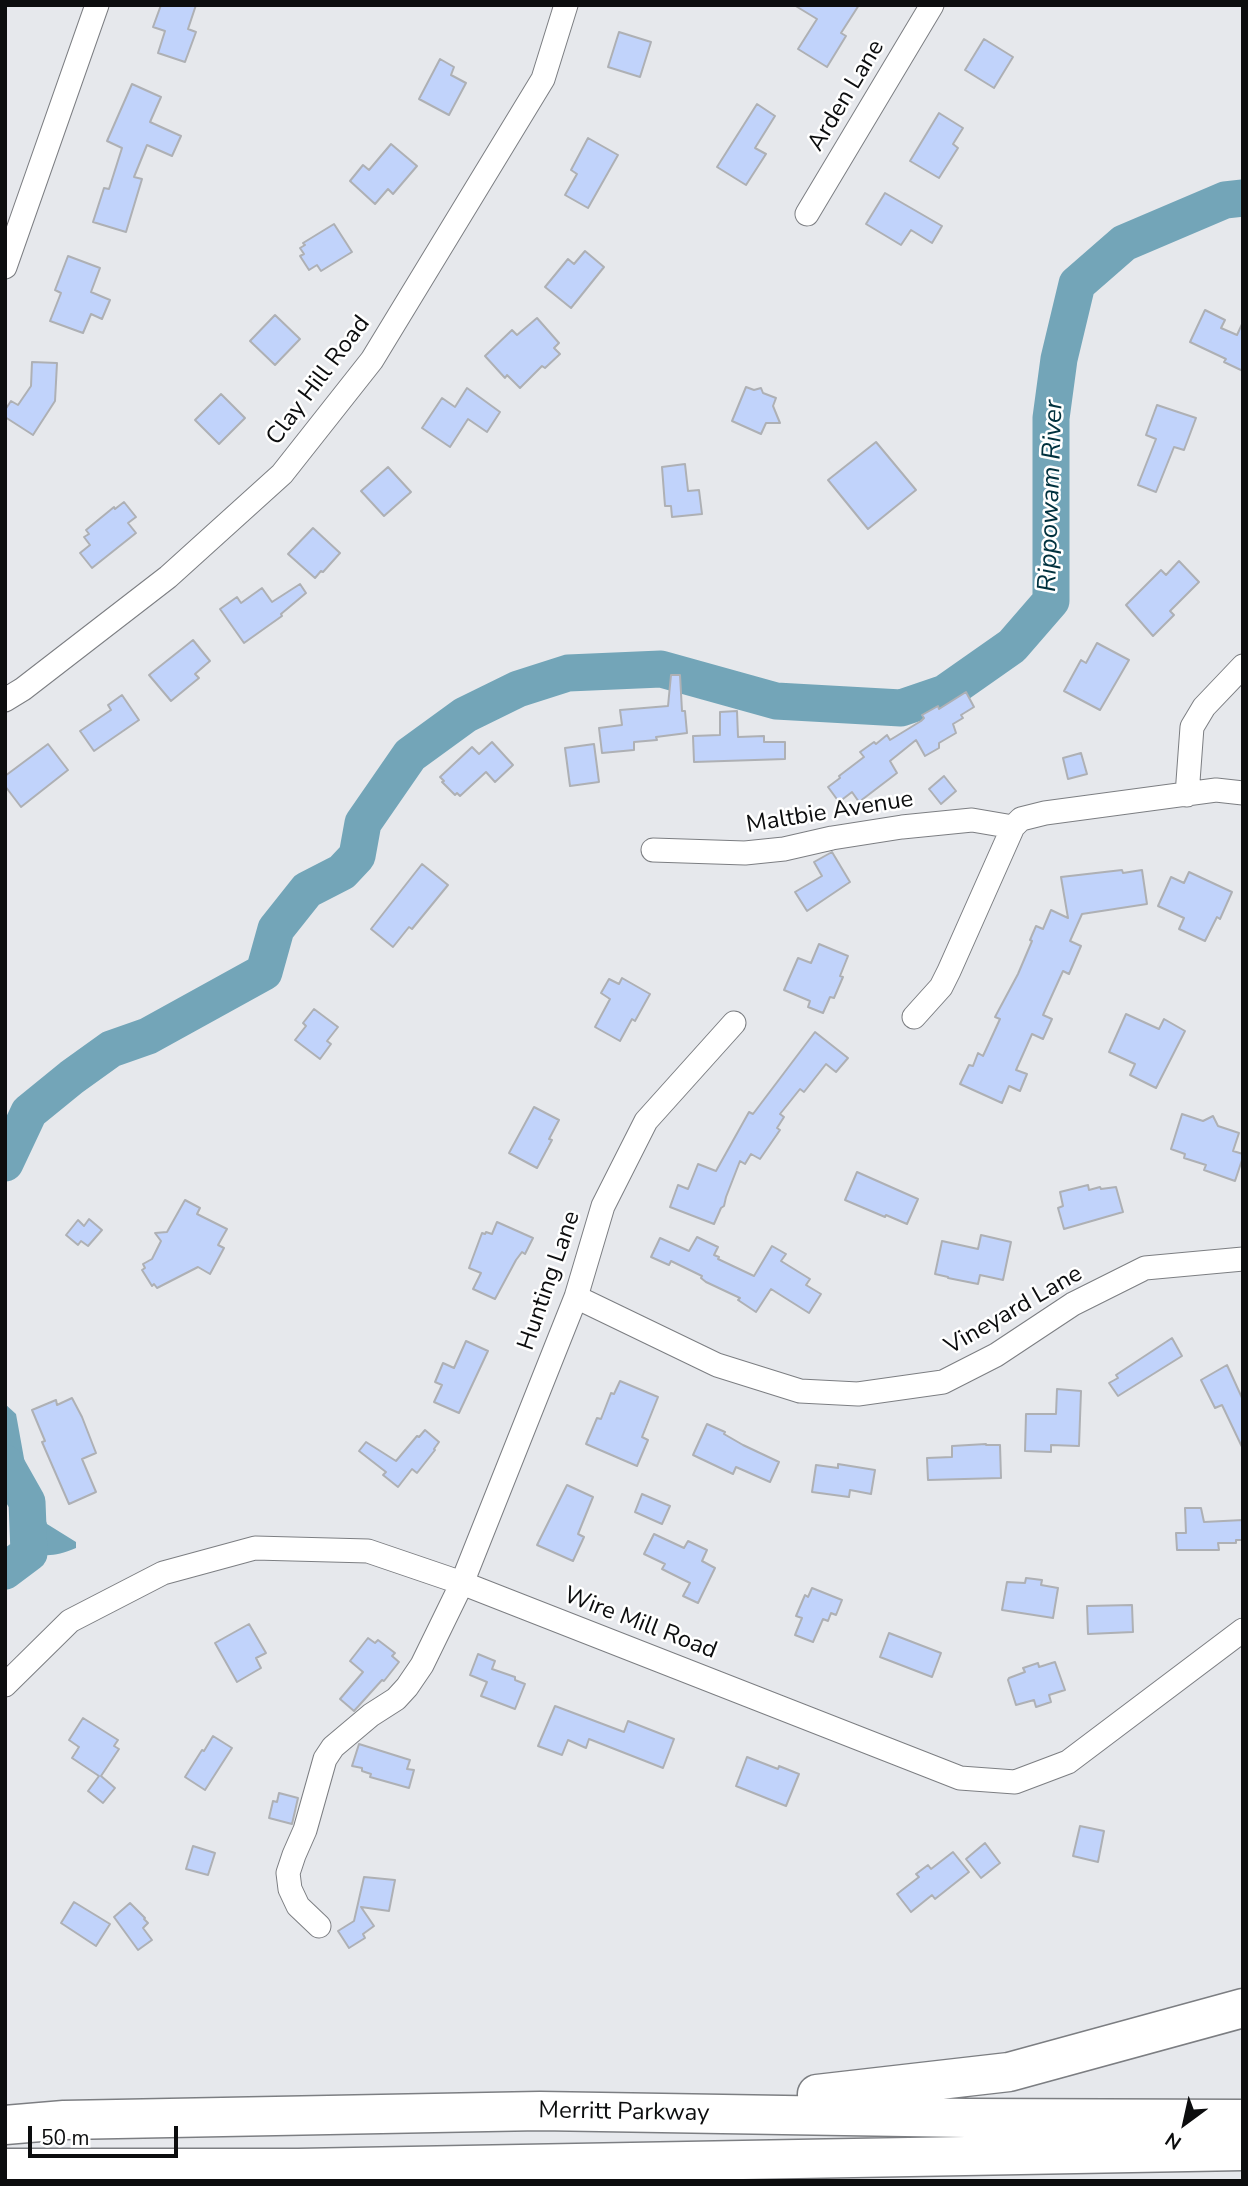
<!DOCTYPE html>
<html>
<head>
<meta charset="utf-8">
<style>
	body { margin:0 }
	#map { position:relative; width:1248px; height:2186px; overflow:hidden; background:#e6e8ec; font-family:"Nunito Sans",sans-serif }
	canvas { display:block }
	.frame { position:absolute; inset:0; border:7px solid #0c0d0e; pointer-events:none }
	.north { position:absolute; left:1150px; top:2088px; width:70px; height:70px; -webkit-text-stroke:5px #fff; paint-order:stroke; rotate:213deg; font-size:19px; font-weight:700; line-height:28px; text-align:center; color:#0c0d0e }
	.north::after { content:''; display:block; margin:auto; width:24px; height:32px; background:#0c0d0e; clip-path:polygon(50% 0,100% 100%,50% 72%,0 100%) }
	.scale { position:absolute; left:28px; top:2126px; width:150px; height:32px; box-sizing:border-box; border:4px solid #0c0d0e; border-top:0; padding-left:9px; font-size:21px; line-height:24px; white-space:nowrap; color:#0c0d0e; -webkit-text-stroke:5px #fff; paint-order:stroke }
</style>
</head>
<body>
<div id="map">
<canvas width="1248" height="2186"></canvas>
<div class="frame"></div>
<div class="north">N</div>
<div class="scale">50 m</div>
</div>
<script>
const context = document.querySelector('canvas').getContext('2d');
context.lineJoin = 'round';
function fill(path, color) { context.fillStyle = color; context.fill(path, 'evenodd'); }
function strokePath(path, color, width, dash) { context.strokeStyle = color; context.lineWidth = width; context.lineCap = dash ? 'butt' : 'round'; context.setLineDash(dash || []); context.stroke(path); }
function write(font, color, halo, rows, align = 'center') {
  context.font = font + ' "Nunito Sans",sans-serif'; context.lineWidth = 5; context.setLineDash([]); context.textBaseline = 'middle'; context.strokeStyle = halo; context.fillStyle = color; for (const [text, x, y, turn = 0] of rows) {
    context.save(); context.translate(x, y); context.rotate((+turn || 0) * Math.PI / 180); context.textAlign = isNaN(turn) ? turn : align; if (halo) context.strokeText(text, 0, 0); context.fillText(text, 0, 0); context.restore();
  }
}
fill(new Path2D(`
	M5 1404 16 1414 27 1475 42 1499 43 1513 47 1524 76 1542V1548C50 1559 40 1556 14 1548 18 1529 22 1504 5 1491Z`), '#73a5b8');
strokePath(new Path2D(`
	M5 1163 29 1112 72 1077 111 1049 148 1036 264 972 276 929 307 890 342 872 357 856 363 823 410 755 465 715 518 689 568 673 661 669 776 701 901 708 945 693 1012 646 1051 601V418L1059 359 1077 284 1124 243 1225 200 1243 198
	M5 1463 27 1502 29 1553 5 1571`), '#73a5b8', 37);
const building = new Path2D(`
	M161 5H196L188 29 196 32 185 62 158 53 165 31 153 27Z
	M794 5H859L841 33 846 36 827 67 798 49 817 19Z
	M619 32 651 42 640 77 608 67Z
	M984 39 1013 57 994 88 965 70Z
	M440 59 454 67 451 75 466 83 449 115 419 99Z
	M132 84 161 97 150 122 181 136 172 156 147 145 134 177 142 179 126 232 93 222 104 188 109 189 122 148 107 141Z
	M757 104 775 116 755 148 766 154 746 185 717 167Z
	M939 113 963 128 953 144 958 148 939 178 910 161Z
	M588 138 618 155 588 208 565 195 577 174 571 170Z
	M391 144 417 166 393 194 388 189 375 204 350 181 363 165 369 170Z
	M885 193 942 226 932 243 911 230 901 245 866 224Z
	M334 224 352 252 321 271 317 265 309 270 300 256 304 254 300 248 305 245 303 243Z
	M585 251 604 267 571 308 545 287 568 259 574 264Z
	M68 256 100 268 91 292 110 300 102 319 91 314 83 333 50 321 61 293 55 290Z
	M1205 310 1225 320 1221 328 1237 335 1243 322V371L1224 362 1226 359 1190 342Z
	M275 315 300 339 275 365 250 341Z
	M537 318 559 343 554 348 560 354 545 368 542 366 520 388 507 375 505 378 485 356 512 330 517 335Z
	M32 362 57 363 55 401 33 435 5 417V410L11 401 18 405 31 386Z
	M746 387 754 390 761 388 763 393 776 398 773 406 780 423H766L761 434 732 421Z
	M467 388 500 412 487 432 468 419 450 447 422 428 442 398 455 407Z
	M221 394 245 418 219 444 195 420Z
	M1157 405 1196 418 1184 450 1174 447 1156 492 1138 485 1156 439 1146 435Z
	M876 442 916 490 868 529 828 480Z
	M685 464 688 491 699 490 702 514 672 517 671 506H665L662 467Z
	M388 467 411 492 384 516 361 491Z
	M124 502 136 517 128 523 136 533 92 568 80 553 90 545 84 537 89 534 86 530 114 507 115 509Z
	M313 528 340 553 323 572 321 571 315 578 288 554Z
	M1179 561 1199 582 1170 611 1174 615 1153 636 1126 605 1161 570 1166 575Z
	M300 584 306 593 281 614 282 616 244 643 220 609 237 597 241 603 262 588 272 602Z
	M193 640 210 661 195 674 199 678 171 701 149 675Z
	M1097 643 1129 660 1100 710 1064 691 1081 660 1086 663Z
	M671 675H680L682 711H685L687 733 656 737 657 740 634 742V750L602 753 599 728 622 725 620 710 668 706Z
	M966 692 974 707 961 715 963 718 953 724 956 733 939 743V748L925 756 916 740 890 761 897 773 859 802 852 792 839 802 828 787 840 778 839 776 864 757 860 752 874 742 876 744 887 735 890 740 921 721 924 718 922 715 938 706 939 709Z
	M122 695 139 720 94 751 80 731 111 710 108 705Z
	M737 711 738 737 764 736V742H785V759L694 762 693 736 720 735V712Z
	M492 742 513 765 495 782 486 772 460 796 457 793 455 795 442 782 444 781 440 777 472 747 479 754Z
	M48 744 68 770 21 807 5 786V776Z
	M594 744 599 782 570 786 565 748Z
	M1081 753 1087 774 1068 779 1063 758Z
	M944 776 956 791 941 804 929 789Z
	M832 852 850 882 807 911 795 892 822 876 814 862Z
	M422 864 448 885 412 929 409 927 393 947 371 929Z
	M1122 870 1123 873 1142 870 1147 904 1082 914 1070 941 1081 946 1069 974 1063 971 1043 1015 1052 1019 1043 1039 1032 1034 1016 1070 1027 1074 1020 1091 1009 1086 1002 1103 960 1084 969 1065 973 1066 978 1053 983 1056 1000 1019 995 1017 1018 974 1032 941 1030 940 1036 926 1043 929 1051 910 1068 918 1061 877Z
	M1189 872 1232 892 1220 919 1217 917 1205 941 1179 929 1184 918 1158 906 1171 877 1184 883Z
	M819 944 848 956 840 976 843 977 834 998 830 997 823 1013 808 1007 810 1001 784 990 798 958 811 963Z
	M622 978 650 994 635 1021 632 1019 620 1041 595 1027 610 999 601 993 609 979 619 984Z
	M314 1009 338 1027 327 1041 331 1044 320 1059 295 1040 306 1026 303 1023Z
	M1126 1014 1159 1029 1164 1019 1185 1031 1156 1088 1130 1075 1135 1064 1109 1052Z
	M815 1032 848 1058 836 1072 826 1064 804 1092 800 1089 780 1114 784 1117 777 1128 780 1130 760 1159 751 1154 745 1164 740 1161 726 1197 724 1206 721 1208 714 1224 670 1207 678 1185 688 1189 698 1164 716 1171 749 1112 753 1114Z
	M534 1107 559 1120 549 1139 552 1140 537 1168 509 1153Z
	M1182 1114 1203 1121 1213 1116 1218 1126 1239 1133 1233 1151 1243 1154V1157L1235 1181 1204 1170 1206 1165 1184 1158 1185 1154 1171 1149Z
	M857 1172 918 1199 907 1224 886 1215 885 1217 845 1200Z
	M1088 1185 1089 1190 1100 1187 1101 1189 1116 1187 1123 1212 1064 1229 1058 1208 1063 1206 1060 1192Z
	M185 1200 200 1208 197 1214 227 1229 218 1245 224 1248 210 1274 198 1267 157 1288 154 1284 152 1286 142 1270 145 1268 143 1264 152 1259 161 1241 155 1233 167 1232Z
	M89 1219 102 1230 88 1246 81 1241 78 1245 66 1235 78 1220 84 1226Z
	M497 1222 533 1238 525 1254 522 1252 516 1260 495 1299 473 1289 481 1273 469 1268 482 1233 485 1234 486 1232 492 1234Z
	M981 1235 1011 1242 1003 1280 980 1275 978 1284 948 1278V1277L935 1274 942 1241 978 1249Z
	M697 1237 718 1247 714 1255 719 1257 718 1259 754 1276 772 1246 786 1254 781 1261 810 1279 806 1285 821 1294 809 1313 771 1289 756 1312 738 1300 740 1298 706 1282 701 1278 702 1276 671 1261 669 1265 651 1257 660 1238 689 1251Z
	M1172 1338 1182 1356 1118 1396 1109 1383 1118 1378 1116 1375Z
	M466 1341 488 1351 459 1413 434 1402 442 1385 435 1382 443 1363 454 1368Z
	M1227 1365 1243 1400V1449L1222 1405 1215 1408 1201 1380Z
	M620 1381 658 1397 642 1437 648 1440 637 1466 586 1444 597 1418 601 1419 611 1393 614 1394Z
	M1057 1389 1081 1391 1079 1446 1051 1445V1452L1025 1451 1026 1414H1056Z
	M72 1398 82 1417 96 1453 82 1459 96 1492 69 1504 42 1442 45 1441 32 1410 56 1400 57 1405Z
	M707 1424 725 1432 724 1434 743 1445 779 1462 770 1482 736 1467 733 1474 693 1455Z
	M425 1430 439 1442 434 1449 435 1450 417 1473 412 1469 398 1487 383 1475 386 1472 359 1451 366 1442 396 1461 417 1436 419 1437Z
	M986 1444V1445H1000L1001 1478 928 1480 927 1458 952 1457V1446Z
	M838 1464 875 1470 871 1494 850 1490 849 1497 812 1492 816 1465 838 1468Z
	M567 1485 593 1497 578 1534 584 1537 573 1561 537 1545Z
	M642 1494 670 1506 662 1524 635 1512Z
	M1185 1508H1201L1204 1522 1243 1520V1540H1236V1543H1218L1219 1550H1177L1176 1533H1186Z
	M654 1534 684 1548 688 1541 707 1550 702 1561 715 1568 698 1603 683 1596 690 1583 662 1569 665 1564 644 1554Z
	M1026 1578 1042 1580 1041 1585 1058 1588 1053 1618 1002 1610 1007 1582 1025 1583Z
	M812 1588 842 1600 836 1615 831 1613 828 1621 823 1619 813 1642 795 1635 802 1618 796 1616 805 1595 808 1597Z
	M1132 1605 1133 1632 1088 1634 1087 1606Z
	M249 1624 266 1653 256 1658 261 1668 237 1682 215 1643Z
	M889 1633 941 1653 932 1677 880 1657Z
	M368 1638 375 1643 378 1640 395 1653 392 1656 399 1662 384 1681 382 1680 354 1711 340 1699 363 1672 350 1661Z
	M478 1654 495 1661 492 1669 515 1677V1680L525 1684 515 1709 481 1696 487 1682 470 1675Z
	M1055 1662 1065 1690 1049 1695 1051 1702 1036 1707 1034 1700 1016 1705 1008 1680 1009 1678 1025 1672 1023 1668 1038 1663 1039 1667Z
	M555 1706 624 1732 628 1721 674 1739 663 1768 589 1739 586 1748 568 1740 562 1755 538 1746Z
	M83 1718 118 1740 114 1746 119 1749 101 1776 115 1788 103 1803 88 1791 99 1776 72 1758 79 1747 69 1740Z
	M213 1736 232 1748 205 1790 185 1777 202 1750 204 1751Z
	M359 1744 410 1760 407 1769 414 1770 409 1788 370 1777 371 1774 362 1771V1768L352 1766Z
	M747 1757 778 1769 779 1766 799 1774 786 1806 736 1786Z
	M279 1793 298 1798 292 1824 269 1818 273 1801 277 1802Z
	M1080 1826 1104 1831 1098 1862 1073 1856Z
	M985 1843 1000 1863 981 1878 966 1859Z
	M193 1846 215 1853 208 1875 186 1869Z
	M953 1852 969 1872 935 1899 932 1895 911 1912 897 1894 919 1877 916 1874 928 1865 931 1869Z
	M364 1877 395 1880 389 1911 361 1907 374 1926 363 1934 365 1938 349 1948 338 1931 354 1921Z
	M74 1902 110 1924 96 1946 61 1923Z
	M130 1903 145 1918 144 1919 148 1923 143 1928 152 1940 138 1950 114 1917Z`);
fill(building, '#c1d3fb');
strokePath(building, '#aeb0b4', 2);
const street = new Path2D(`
	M807 214 932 5
	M5 267 97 5
	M5 700 23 689 168 577 282 474 372 360 543 79 566 5
	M1187 795 1192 727 1204 707 1243 666
	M653 850 745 853 784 849 832 838 902 827 972 820 1013 827
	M914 1017 941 987 949 971 1013 827 1021 819 1045 813 1216 790 1243 793
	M576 1297 717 1365 800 1391 858 1394 943 1382 996 1355 1073 1304 1145 1268 1243 1259
	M5 1685 70 1621 163 1573 255 1548 368 1551 462 1583 960 1778 1015 1782 1068 1762 1243 1630
	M319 1926 298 1906 290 1889 288 1873 294 1855 305 1830 325 1759 333 1747 371 1715 396 1699 407 1687 422 1665 462 1583 576 1297 603 1206 646 1121 734 1023`);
const highway = new Path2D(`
	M817 2094 1009 2072 1243 2008
	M5 2125 64 2120 540 2111 966 2118 1243 2119
	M5 2168H298L1243 2151`);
strokePath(street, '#7c7e82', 25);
strokePath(highway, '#7c7e82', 41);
strokePath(street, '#fff', 23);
strokePath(highway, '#fff', 38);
write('24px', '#0c0d0e', '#fff', [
	["Arden Lane",847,96,-59],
	["Clay Hill Road",319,381,-53],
	["Maltbie Avenue",830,813,-9],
	["Hunting Lane",550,1281,-71],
	["Vineyard Lane",1014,1311,-30],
	["Wire Mill Road",640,1624,21],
	["Merritt Parkway",624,2113,1]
]);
write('italic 26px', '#00313e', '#fff', [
	["Rippowam River",1052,496,-88]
]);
</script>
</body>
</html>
